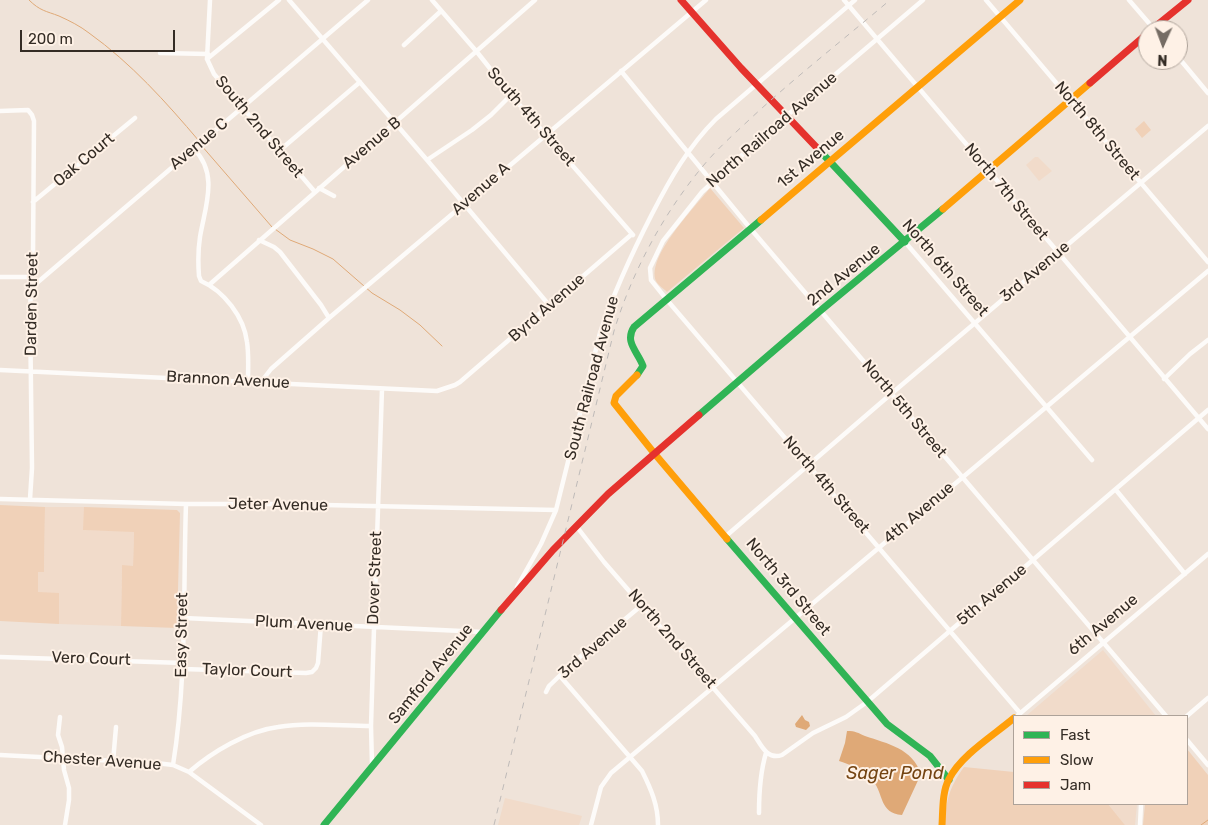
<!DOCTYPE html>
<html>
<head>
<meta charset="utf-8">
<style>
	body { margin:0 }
	#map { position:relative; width:1208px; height:825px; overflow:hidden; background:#efe3d9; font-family:Rubik,sans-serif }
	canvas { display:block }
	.legend { position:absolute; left:1013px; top:715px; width:175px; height:90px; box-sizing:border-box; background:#fef1e6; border:1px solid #ada299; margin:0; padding:6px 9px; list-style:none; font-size:15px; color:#342c25 }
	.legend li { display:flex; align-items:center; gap:10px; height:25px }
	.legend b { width:25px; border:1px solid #ada299 }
	.north { position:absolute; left:1138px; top:20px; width:50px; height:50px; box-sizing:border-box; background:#fef1e6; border:1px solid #ada299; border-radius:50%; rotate:182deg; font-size:14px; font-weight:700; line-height:20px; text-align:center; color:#342c25 }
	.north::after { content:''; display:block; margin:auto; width:18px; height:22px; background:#756c64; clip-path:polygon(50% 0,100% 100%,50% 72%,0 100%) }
	.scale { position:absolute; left:20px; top:30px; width:155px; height:22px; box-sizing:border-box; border:2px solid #342c25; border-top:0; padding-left:6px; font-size:15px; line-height:18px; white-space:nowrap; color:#342c25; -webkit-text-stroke:4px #fef1e6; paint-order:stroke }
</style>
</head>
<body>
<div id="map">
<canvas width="1208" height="825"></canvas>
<ul class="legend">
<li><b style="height:6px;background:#30b455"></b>Fast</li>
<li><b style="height:6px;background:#ff9f0a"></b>Slow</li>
<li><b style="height:6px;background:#e5322d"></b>Jam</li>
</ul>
<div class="north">N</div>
<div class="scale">200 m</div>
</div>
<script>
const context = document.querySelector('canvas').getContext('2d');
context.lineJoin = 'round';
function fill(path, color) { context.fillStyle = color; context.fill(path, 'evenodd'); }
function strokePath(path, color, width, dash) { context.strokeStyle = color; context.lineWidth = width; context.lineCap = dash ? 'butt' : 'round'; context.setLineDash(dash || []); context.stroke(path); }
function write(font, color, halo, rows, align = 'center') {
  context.font = font + ' Rubik,sans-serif'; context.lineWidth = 4; context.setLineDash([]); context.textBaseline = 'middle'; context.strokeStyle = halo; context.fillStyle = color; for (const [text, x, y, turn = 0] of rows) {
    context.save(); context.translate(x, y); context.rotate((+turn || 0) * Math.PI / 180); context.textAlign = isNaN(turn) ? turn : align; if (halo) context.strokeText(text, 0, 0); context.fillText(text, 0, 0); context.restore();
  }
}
fill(new Path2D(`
	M1035 157H1038L1052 171 1039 181 1026 165Z
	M45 507H84V530L134 531 133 566H122L121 626 59 624V593H38V571H44Z
	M1103 650 1156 716H1026Z
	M505 798 582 816 579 825H498Z
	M1108 804H1137L1135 825H1125Z`), '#f1dbca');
fill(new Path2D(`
	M1144 121 1151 130 1142 138 1135 129Z
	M710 188 744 228 667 292C664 289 658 285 656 281 646 257 695 207 710 188Z
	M0 505 45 507 44 572H38V592L59 593V624L0 621Z
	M84 507 177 510 180 513 177 628 121 626 122 565 133 566 134 532 83 530Z
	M1187 749 1208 775V825H1143L1145 804H1187Z
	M964 767 1014 772V804H1108L1125 825H945C946 800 949 788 964 767Z`), '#f0d1b8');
fill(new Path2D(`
	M802 715 805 720 809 722 810 726 806 730 796 727 795 724Z
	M847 731C856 731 858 733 865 736 888 744 912 748 921 774L902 815C879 813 884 794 873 781 864 770 851 765 839 761L845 743Z`), '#dfa977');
strokePath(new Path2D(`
	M29 0C40 11 46 11 59 16 70 21 80 26 89 33 131 63 166 102 199 141
	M201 145 272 227
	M275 229 290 240 313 249 333 259 372 293 400 310 420 325 442 346
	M1201 825 1208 820`), '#dfa977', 1);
strokePath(new Path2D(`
	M210 0 207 59 214 74 315 192
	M289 0 427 160 549 305
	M432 0 477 52 511 95 633 235
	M844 0 1208 429
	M923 0 764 135 702 192 663 241 650 268 651 280 667 300 1020 713
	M986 0 1208 262
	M1129 0 1154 29
	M404 45 441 11
	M160 53 208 54
	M1178 57 1208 93
	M207 59 279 0
	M621 71 750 228 1166 716
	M0 111 28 110 32 115 34 121 33 256 30 309 32 468 30 499
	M194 149C219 174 205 207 200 237 198 250 198 263 199 276L201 281C224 291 244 317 247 342 249 355 248 368 248 382
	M279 151 360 82
	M427 160 472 130 491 115 511 95
	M319 188 334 196
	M33 202 135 118
	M259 240 274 247 280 252 321 305 329 318
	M905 242 1092 460
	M0 277H32
	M209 285 535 0
	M31 288 368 0
	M0 370 437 391 455 385 460 382 632 234
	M1164 379 1190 354 1208 340
	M261 382 271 369 329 318 706 0
	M1116 490 1185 574
	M0 499 186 504H278L556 510
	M577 527 604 562 755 736C762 747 768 760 782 755L813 733 846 717 867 702 1208 410
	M726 536 891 394 1208 126
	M517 587 541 544 556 510 600 333C614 292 632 253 652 214 670 179 688 147 716 119L855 0
	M184 618 483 632
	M0 657 183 663
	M183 669 306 673 312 672 316 668 318 663 321 624
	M560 676 642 771C651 789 658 805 658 825
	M546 692 549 686 575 661 642 605
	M1017 716 1208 554
	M1187 716 1208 698
	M60 717 58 735 62 747 64 770 69 788V800L65 825
	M1187 740 1208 765
	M0 755 156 763 173 765 189 772C212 752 247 731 278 727 308 722 341 726 371 726
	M113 762 116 727
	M173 765C187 679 183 591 186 504
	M372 765 371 726 374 628 382 389
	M189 772 261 825
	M759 813C759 792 760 773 766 753
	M591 825 601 787 611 773 1208 271
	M1140 825 1141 804`), '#fdfbf9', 4.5);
strokePath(new Path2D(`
	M820 151 905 242
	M637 375 643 366C638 352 624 342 634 327L761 220
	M699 415 820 311 943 209
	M727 539 887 724 930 756 949 780
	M324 825 501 610`), '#30b455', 7);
strokePath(new Path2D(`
	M943 209 1090 83
	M761 220 1020 0
	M637 375 616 396 614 403 654 453 727 539
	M942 825C943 810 942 792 949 779 961 755 994 735 1014 718`), '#ff9f0a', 7);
strokePath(new Path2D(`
	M681 0 741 68 820 151
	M1151 30 1188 0
	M1090 83 1148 33
	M501 610 553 550 608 494 699 415`), '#e5322d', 7);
strokePath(new Path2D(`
	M494 825 614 331C632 272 663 214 703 166 717 149 733 135 749 120 794 78 843 40 890 0`), '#bebab8', 1, [6, 6]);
write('16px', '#342c25', '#fef1e6', [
	["South 4th Street",531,117,49],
	["South 2nd Street",259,127,50],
	["North Railroad Avenue",772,130,-41],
	["North 8th Street",1097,131,50],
	["Avenue B",372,143,-40],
	["Avenue C",199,144,-40],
	["1st Avenue",811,159,-40],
	["Oak Court",84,160,-40],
	["Avenue A",481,189,-41],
	["North 7th Street",1006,192,50],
	["North 6th Street",945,268,49],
	["3rd Avenue",1035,272,-40],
	["2nd Avenue",844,275,-39],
	["Darden Street",32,304,-89],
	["Byrd Avenue",547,308,-41],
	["South Railroad Avenue",592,378,-75],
	["Brannon Avenue",228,380,3],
	["North 5th Street",904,409,50],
	["North 4th Street",826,485,49],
	["Jeter Avenue",278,505,1],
	["4th Avenue",919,513,-40],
	["Dover Street",375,578,-88],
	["North 3rd Street",788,587,50],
	["5th Avenue",992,595,-40],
	["Plum Avenue",304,624,3],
	["6th Avenue",1103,625,-40],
	["Easy Street",182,635,-89],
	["North 2nd Street",672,639,49],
	["3rd Avenue",593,648,-41],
	["Vero Court",91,659,2],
	["Taylor Court",247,671,2],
	["Samford Avenue",431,674,-51],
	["Chester Avenue",102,761,4]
]);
write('italic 18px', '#744412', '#fef1e6', [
	["Sager Pond",895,774]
]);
</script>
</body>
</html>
